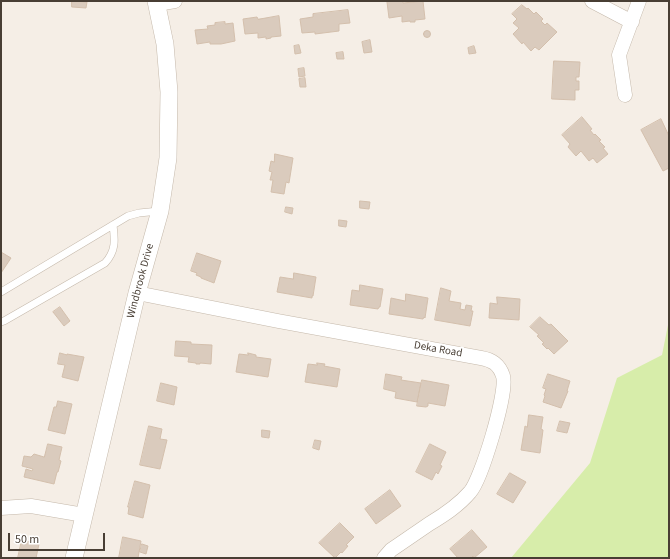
<!DOCTYPE html>
<html>
<head>
<meta charset="utf-8">
<style>
	body { margin:0 }
	#map { position:relative; width:670px; height:559px; overflow:hidden; background:#f5eee6; font-family:"Source Sans 3",sans-serif }
	canvas { display:block }
	.frame { position:absolute; inset:0; border:2px solid #483e34; pointer-events:none }
	.scale { position:absolute; left:8px; top:533px; width:97px; height:18px; box-sizing:border-box; border:2px solid #483e34; border-top:0; padding-left:5px; font-size:12px; line-height:14px; white-space:nowrap; color:#483e34; -webkit-text-stroke:3px #fff; paint-order:stroke }
</style>
</head>
<body>
<div id="map">
<canvas width="670" height="559"></canvas>
<div class="frame"></div>
<div class="scale">50 m</div>
</div>
<script>
const context = document.querySelector('canvas').getContext('2d');
context.lineJoin = 'round';
function fill(path, color) { context.fillStyle = color; context.fill(path, 'evenodd'); }
function strokePath(path, color, width, dash) { context.strokeStyle = color; context.lineWidth = width; context.lineCap = dash ? 'butt' : 'round'; context.setLineDash(dash || []); context.stroke(path); }
function write(font, color, halo, rows, align = 'center') {
  context.font = font + ' "Source Sans 3",sans-serif'; context.lineWidth = 4; context.setLineDash([]); context.textBaseline = 'middle'; context.strokeStyle = halo; context.fillStyle = color; for (const [text, x, y, turn = 0] of rows) {
    context.save(); context.translate(x, y); context.rotate((+turn || 0) * Math.PI / 180); context.textAlign = isNaN(turn) ? turn : align; if (halo) context.strokeText(text, 0, 0); context.fillText(text, 0, 0); context.restore();
  }
}
fill(new Path2D(`
	M669 320V558H511L590 463 617 378 662 355Z`), '#d7edaa');
const building = new Path2D(`
	M72 1 87 2 86 8 72 7Z
	M395 1H403V3L423 1 425 19 415 20V22H410V21L402 22V16L389 18 387 2Z
	M522 5 527 9 528 8 534 14 536 12 543 19 541 21 545 25 547 23 557 32 539 50 535 47 531 51 523 42 522 44 513 34 519 28 513 23 517 19 512 14Z
	M348 10 350 23 339 24V31L315 34V32L302 33 300 19 313 17V14Z
	M279 16 281 36 271 37V38L266 39V37L258 38V33L245 34 243 19 257 17 258 19Z
	M225 22V24L233 23 235 41 221 44H210V42L197 44 195 30 208 29 207 26 215 25V23Z
	M423.5 34a3.5 3.5 0 1 1 7 0a3.5 3.5 0 1 1-7 0Z
	M370 40 372 52 364 53 362 42Z
	M299 45 301 53 295 54 294 46Z
	M474 46 476 53 469 54 468 48Z
	M343 52 344 59H337L336 53Z
	M554 61 580 62 579 77H576V81H579V90H575V100L552 99Z
	M304 68 305 76 299 77 298 69Z
	M305 78 306 87H300L299 79Z
	M582 117 592 129 590 130 594 135 595 134 601 140 599 141 605 147 603 148 608 154 597 163 593 158 589 161 581 151 576 156 568 147 570 144 562 135Z
	M661 119 669 136V168L663 171 641 130Z
	M275 154 293 158 289 183 286 182 284 194 271 192 273 180H270L272 172 269 171 271 161 274 162Z
	M360 201 370 202 369 209 360 208Z
	M286 207 293 208 292 214 285 212Z
	M339 220 347 221 346 227 339 226Z
	M1 252 11 258 1 273Z
	M197 253 221 261 214 283 201 278V277L196 275 197 273 191 271Z
	M294 273 316 277 313 296H312V298L277 292 280 277 293 279Z
	M360 285 383 289 380 307H379L378 309 350 305 352 290 359 291Z
	M441 288 451 291 449 301 461 303 460 309 465 310 466 305 472 306 471 311H473L470 326 435 320Z
	M406 294 428 298 425 318 424 317 423 319 389 314 391 298 405 301Z
	M497 297 520 299 519 320 489 318 490 303 497 304Z
	M60 307 70 321 64 326 53 312Z
	M540 317 549 325 551 324 568 341 554 354 548 348 547 349 542 344 544 343 537 336 539 335 530 327Z
	M176 341 191 342V344L212 345 211 364 200 363V364H196V363L188 362 189 357 175 356Z
	M60 353 67 355V354L84 357 78 381 62 377 65 365 58 364Z
	M248 353 256 355V357L271 359 268 377 236 372 239 354 248 355Z
	M317 363 325 364 324 366 340 369 337 387 305 382 308 364 317 365Z
	M386 374 402 377 401 380 421 383 417 402 395 398 396 392 384 389Z
	M548 374 570 381 567 391H568L561 408 543 402 545 396 544 395 546 389 543 388Z
	M422 380 449 385 445 406 428 403V406L426 407 417 406Z
	M161 383 177 387 174 405 157 401Z
	M58 401 72 404 65 434 48 430 54 407H56Z
	M529 415 543 417 541 429 543 430 540 453 521 450 525 426 527 427Z
	M560 421 570 423 567 433 557 431Z
	M149 426 162 429 160 439 167 440 160 469 140 465Z
	M262 430 270 431 269 438 262 437Z
	M315 440 321 441 319 450 313 448Z
	M48 444 62 447 59 460 61 461 58 472H57L54 484 24 477 26 469 32 471 33 469 22 466 24 456 31 457 34 454 44 457Z
	M430 444 446 452 440 465 442 466 438 474 436 472 432 480 416 472Z
	M510 473 526 482 513 503 497 494Z
	M135 481 150 485 143 518 128 514 129 507H128Z
	M390 490 401 506 376 524 365 509Z
	M340 523 354 537 346 545 348 546 342 553 341 552 335 558 319 543Z
	M472 530 487 547 474 558 473 556 471 558H458L450 549Z
	M123 537 141 541 138 558H119Z
	M22 540 39 544 36 558H18Z
	M142 544 148 546 146 554 140 552Z`);
fill(building, '#dacbbd');
strokePath(building, '#d3bfac', 1);
const service = new Path2D(`
	M1 292 128 216 139 213 159 211
	M1 322 4 321 105 263C116 251 115 240 113 225`);
const minor = new Path2D(`
	M592 1 632 22
	M157 4 175 1
	M625 95 619 55 639 1
	M137 293 278 321 481 358C492 360 499 364 503 376 508 392 481 480 470 492 458 506 444 515 429 524 416 533 404 541 391 550L384 558
	M1 508 31 506 84 515`);
const tertiary = new Path2D(`
	M74 558 137 293 160 211 168 158 169 92 165 44 156 1`);
strokePath(service, '#c4b8aa', 8);
strokePath(minor, '#c4b8aa', 15);
strokePath(tertiary, '#c4b8aa', 18);
strokePath(service, '#fff', 7);
strokePath(minor, '#fff', 14);
strokePath(tertiary, '#fff', 17);
write('11px', '#483e34', '#fff', [
	["Windbrook Drive",141,281,-75],
	["Deka Road",438,350,10]
]);
</script>
</body>
</html>
